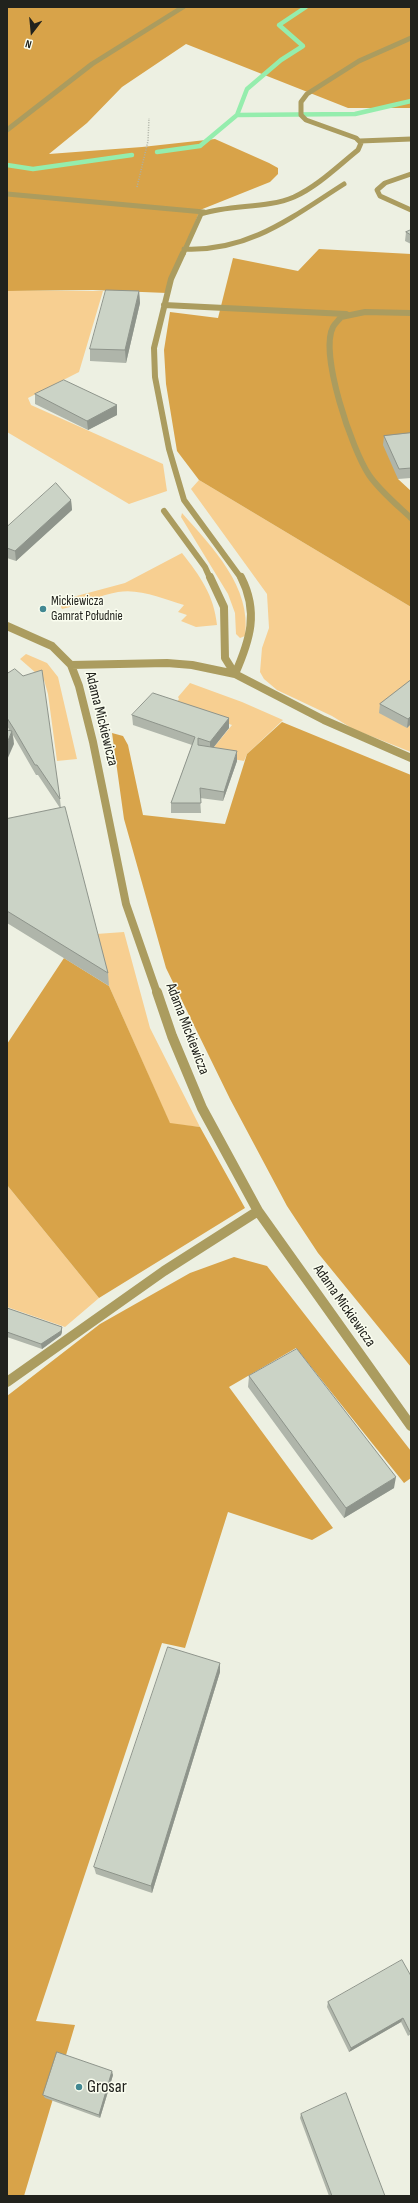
<!DOCTYPE html>
<html>
<head>
<meta charset="utf-8">
<style>
	body { margin:0 }
	#map { position:relative; width:418px; height:2203px; overflow:hidden; background:#edf0e2; font-family:"Sofia Sans Condensed",sans-serif }
	canvas { display:block }
	.frame { position:absolute; inset:0; border:8px solid #21221d; pointer-events:none }
	.north { position:absolute; left:12px; top:12px; width:40px; height:40px; -webkit-text-stroke:3px #fafdef; paint-order:stroke; rotate:196deg; font-size:11px; font-weight:700; line-height:16px; text-align:center; color:#21221d }
	.north::after { content:''; display:block; margin:auto; width:14px; height:18px; background:#21221d; clip-path:polygon(50% 0,100% 100%,50% 72%,0 100%) }
</style>
</head>
<body>
<div id="map">
<canvas width="418" height="2203"></canvas>
<div class="frame"></div>
<div class="north">N</div>
</div>
<script>
const context = document.querySelector('canvas').getContext('2d');
context.lineJoin = 'round';
function fill(path, color) { context.fillStyle = color; context.fill(path, 'evenodd'); }
function strokePath(path, color, width, dash) { context.strokeStyle = color; context.lineWidth = width; context.lineCap = dash ? 'butt' : 'round'; context.setLineDash(dash || []); context.stroke(path); }
function write(font, color, halo, rows, align = 'center') {
  context.font = font + ' "Sofia Sans Condensed",sans-serif'; context.lineWidth = 3; context.setLineDash([]); context.textBaseline = 'middle'; context.strokeStyle = halo; context.fillStyle = color; for (const [text, x, y, turn = 0] of rows) {
    context.save(); context.translate(x, y); context.rotate((+turn || 0) * Math.PI / 180); context.textAlign = isNaN(turn) ? turn : align; if (halo) context.strokeText(text, 0, 0); context.fillText(text, 0, 0); context.restore();
  }
}
fill(new Path2D(`
	M7 291H103L79 372 28 398 31 405 163 464 167 491 129 504 7 432Z
	M199 480 411 607V688L407 728 411 724V752L353 729 332 716 277 690 264 679 260 672 262 648 269 628 267 594 191 489Z
	M182 513C212 547 252 587 245 636L240 638 236 634 235 613 228 594 181 517Z
	M182 553C200 576 214 595 217 625L196 627 181 621 187 615 178 612 184 605C164 599 139 588 118 592 100 595 81 605 62 609L58 601 125 583Z
	M26 654 47 663 58 677 77 759 57 761 48 694 44 680 20 659Z
	M190 683 242 702 283 720 247 754 244 761 211 755 210 752 232 725 181 707H173L179 699 178 697Z
	M124 932 150 1028 200 1127 170 1124 109 986 96 934Z
	M7 1185 99 1298 65 1327 7 1307Z`), '#f7cf91');
fill(new Path2D(`
	M7 7H411V108H348L186 44 122 87 87 123 49 154 142 147 215 139 269 163 278 168V174L270 182 200 210 167 293 93 290 7 291Z
	M319 249 411 254V443L398 479 411 491V607L199 480 177 451 166 384 164 350 170 312 218 318 233 258 298 271Z
	M282 722 411 775V1367L318 1253 287 1206 230 1099 166 968 124 819 112 733 123 736 128 745 143 815 225 824 247 754Z
	M64 958 109 986 170 1123 200 1127 245 1208 99 1298 7 1185V1044Z
	M234 1257 267 1266 411 1451V1478L404 1483 296 1348 229 1387 333 1528 312 1540 228 1512 185 1648 162 1643 36 2021 75 2025 24 2196H7V1396L100 1324 190 1273Z`), '#d8a349');
strokePath(new Path2D(`
	M237 115 355 114 411 101
	M157 152 200 146 237 115 247 89 281 60 303 46 279 25 306 7
	M7 165 33 169 132 155`), '#95edad', 4.5);
strokePath(new Path2D(`
	M137 187 148 141 149 118`), '#acafa4', 1.5, [1, 1.5]);
strokePath(new Path2D(`
	M7 130 92 64 183 7
	M360 141 411 139
	M411 174 385 183 377 190 380 196 411 210
	M7 194 204 212
	M184 249C249 252 292 217 344 184
	M183 254 201 214C231 204 266 209 294 197 318 186 338 166 358 150L361 143 356 138 306 120 301 115V102L307 94 359 61 411 38`), '#ab9c5f', 5);
strokePath(new Path2D(`
	M183 253 171 279 154 348 155 377 169 449 184 500 241 578
	M164 305 346 314
	M411 313 365 312 341 317C339 320 335 323 333 327 319 353 352 450 369 475 380 491 396 504 411 518
	M164 511 205 567 210 578`), '#ab9c5f', 6);
strokePath(new Path2D(`
	M210 577 224 607 225 658 235 674 324 720 411 758
	M7 626 52 646 71 665 79 686 93 742 126 904 157 993
	M71 665 167 663 192 665 235 674C250 640 259 612 241 577`), '#ab9c5f', 8);
strokePath(new Path2D(`
	M157 992 172 1036 202 1108 258 1211 411 1426
	M7 1382 164 1271 258 1211`), '#ab9c5f', 10);
fill(new Path2D(`
	M411 230V244L405 241 406 232Z
	M139 291 140 303 126 363 90 361V349Z
	M35 394 117 405V415L88 430 35 404Z
	M411 433V478L398 479 383 445 384 436Z
	M71 500 72 510 16 561 7 558V527Z
	M7 674 60 799 61 808 108 973 109 986 7 923V819L60 808 38 775H36L13 735 14 744 10 731 7 726Z
	M411 680V724L407 728 379 713 380 704Z
	M132 715 229 718V728L213 747 237 761 223 801 200 798 201 813H171V803L192 745 133 725Z
	M7 1308 62 1327V1332L61 1335 42 1349 7 1337Z
	M249 1376 394 1488 344 1518 248 1387Z
	M220 1663V1672L152 1893 96 1874 94 1867Z
	M411 1976V2034L408 2036 401 2022 349 2052 327 2007 328 2002Z
	M113 2075 100 2118 45 2098 43 2095Z
	M301 2114 385 2196H329L300 2118Z`), '#afb5aa');
fill(new Path2D(`
	M139 291 140 303 126 363 125 350Z
	M117 405V415L88 430 87 421Z
	M71 500 72 510 16 561 15 551Z
	M411 716V724L407 728 408 719Z
	M229 718V728L210 752V742Z
	M12 731 14 744 7 760V743Z
	M237 751V761L223 801 224 792Z
	M62 1327V1332L61 1335 42 1349 41 1344Z
	M396 1477 394 1488 344 1518 346 1508Z
	M220 1663V1672L152 1893 151 1886Z
	M403 2018 401 2022 349 2052 351 2048Z
	M112 2071 113 2075 100 2118 99 2115Z`), '#8e948b');
const building = new Path2D(`
	M411 230V235L406 232Z
	M106 290 139 291 125 350 90 349Z
	M64 380 117 405 87 421 35 394Z
	M411 433V468L399 469 384 436Z
	M56 483 71 500 15 551 7 548V527Z
	M15 669 23 676 42 670 60 799 37 765H35L14 729 7 718V674Z
	M411 680V716L408 719 380 704Z
	M153 693 229 718 210 742 198 738V745L237 751 224 792 200 788 201 803H171L195 737 132 715Z
	M7 730 12 731 7 743Z
	M65 807 108 973 7 911V819Z
	M7 1308 62 1327 61 1331 41 1344 7 1332Z
	M297 1349 396 1477 346 1508 249 1376Z
	M168 1647 220 1663 151 1886 94 1867Z
	M402 1960 411 1976V2032H410L403 2018 351 2048 328 2002Z
	M57 2052 112 2071 99 2115 43 2095Z
	M346 2093 385 2196H332L301 2114Z`);
fill(building, '#cbd3c6');
strokePath(building, '#8e948b', 1);
for (const [x, y, r, color] of [
	[43,609,4,"#428892"],
	[79,2087,4,"#428892"]
]) { const dot = new Path2D(); dot.arc(x, y, r, 0, 2 * Math.PI); context.fillStyle = color; context.fill(dot); strokePath(dot, '#fafdef', 1.5); }
write('13px', '#21221d', '#fafdef', [
	["Mickiewicza",51,602],
	["Gamrat Południe",51,617]
], 'left');
write('15px', '#21221d', '#fafdef', [
	["Adama Mickiewicza",101,719,76],
	["Adama Mickiewicza",187,1029,69],
	["Adama Mickiewicza",344,1306,55]
]);
write('18px', '#21221d', '#fafdef', [
	["Grosar",87,2087]
], 'left');
</script>
</body>
</html>
